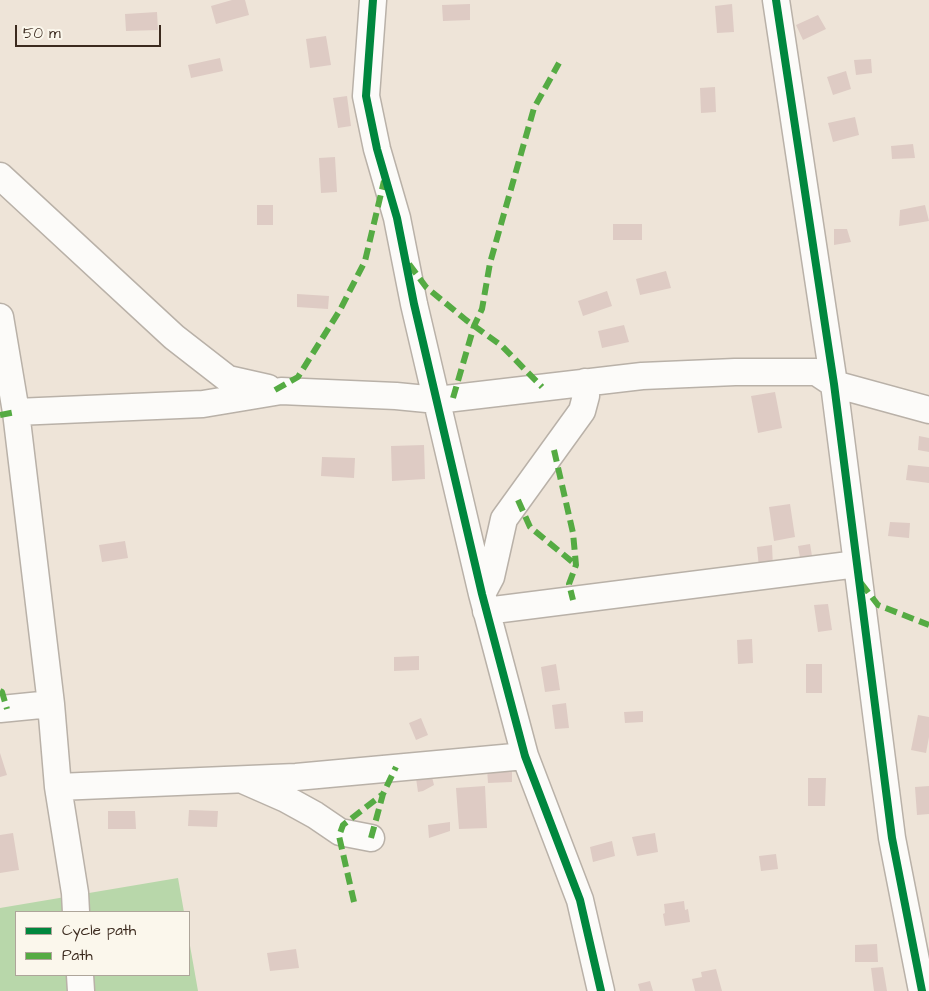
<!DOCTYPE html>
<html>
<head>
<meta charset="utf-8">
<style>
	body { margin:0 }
	#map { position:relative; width:929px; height:991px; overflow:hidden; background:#eee4d8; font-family:"Architects Daughter",sans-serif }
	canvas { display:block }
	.legend { position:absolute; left:15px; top:911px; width:175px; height:65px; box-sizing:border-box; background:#fbf7ec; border:1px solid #aea59a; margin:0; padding:6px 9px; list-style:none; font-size:15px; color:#3b2a1e }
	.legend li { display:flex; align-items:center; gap:10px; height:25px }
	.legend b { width:25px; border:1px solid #aea59a }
	.scale { position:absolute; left:15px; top:25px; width:146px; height:22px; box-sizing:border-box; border:2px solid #3b2a1e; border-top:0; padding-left:6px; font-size:15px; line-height:18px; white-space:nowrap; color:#3b2a1e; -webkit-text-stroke:4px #fbf7ec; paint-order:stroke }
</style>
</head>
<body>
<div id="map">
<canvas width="929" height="991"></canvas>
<ul class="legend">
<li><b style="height:6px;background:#00873e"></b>Cycle path</li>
<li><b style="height:6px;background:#55ab43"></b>Path</li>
</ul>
<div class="scale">50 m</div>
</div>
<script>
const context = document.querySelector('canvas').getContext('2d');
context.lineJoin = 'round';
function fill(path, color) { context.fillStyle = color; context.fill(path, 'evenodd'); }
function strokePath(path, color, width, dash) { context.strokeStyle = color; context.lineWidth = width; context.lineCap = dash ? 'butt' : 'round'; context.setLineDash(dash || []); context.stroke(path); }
fill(new Path2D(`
	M178 878 184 912H16V975H189V940L198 991H0V908Z`), '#b8d7aa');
fill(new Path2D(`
	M232 0H245L249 15 216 24 211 6Z
	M470 4V20L443 21 442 5Z
	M732 4 734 32 717 33 715 6Z
	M157 12 158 30 126 31 125 14Z
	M818 15 826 29 803 40 796 25Z
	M326 36 331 65 310 68 306 39Z
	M220 58 223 71 191 78 188 65Z
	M871 59 872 73 856 75 854 60Z
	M846 71 851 89 833 95 827 77Z
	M715 87 716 112 701 113 700 88Z
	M347 96 351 126 338 128 333 98Z
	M855 117 859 135 833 142 828 123Z
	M913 144 915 158 892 159 891 146Z
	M335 157 337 192 321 193 319 158Z
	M257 205H273V225H257Z
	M925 205 929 221 899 226 900 210Z
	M613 224H642V240H613Z
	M834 229H847L851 242 834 245Z
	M666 271 671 288 640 295 636 279Z
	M607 291 612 306 583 316 578 301Z
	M297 294 329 296 328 309 297 307Z
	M624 325 629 342 602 348 598 331Z
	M775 392 782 428 758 433 751 396Z
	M919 436 929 438V452L918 450Z
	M424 445 425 479 392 481 391 446Z
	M322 457 355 458 354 478 321 476Z
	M908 465 929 467V483L906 480Z
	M790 504 795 537 774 541 769 507Z
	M890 522 910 523 909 538 888 536Z
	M125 541 128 558 102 562 99 545Z
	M810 544 813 562 801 563 798 546Z
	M772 545 773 567 759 568 757 547Z
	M828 604 832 630 818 632 814 605Z
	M752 639 753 663 738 664 737 640Z
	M419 656V670L394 671V657Z
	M556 664 560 690 545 692 541 667Z
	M806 664H822V693H806Z
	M566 703 569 728 555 729 552 705Z
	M643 711V722L625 723 624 712Z
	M918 715 929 717V737L926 753 911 750Z
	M421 718 428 735 416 740 409 723Z
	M0 753 7 775 0 777Z
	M487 769H512V782L488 783Z
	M432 777 434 785 423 791 418 792 416 778Z
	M808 778H826L825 806H808Z
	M485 786 487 828 459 829 456 788Z
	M929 786V814L917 815 915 787Z
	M189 810 218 811 217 827 188 826Z
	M108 811H135L136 829H108Z
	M450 822V831L429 838 428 825Z
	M13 833 19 870 0 873V835Z
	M655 833 658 852 637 856 632 837Z
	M612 841 615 856 593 862 590 847Z
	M776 854 778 869 761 871 759 856Z
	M684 901 685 910 688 909 690 922 665 926 663 914 665 913 664 904Z
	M877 944 878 962H855V945Z
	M296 949 299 968 270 971 267 953Z
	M883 967 887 991H874L871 968Z
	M716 969 722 991H695L692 979 702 977 701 972Z
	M650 981 653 991H640L638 984Z`), '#decbc4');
const minor = new Path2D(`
	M373 0 366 96 377 149 397 218 414 304 482 594 525 756 580 900 601 991
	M776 0 834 384 892 838 922 991
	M0 176 174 337 228 379 268 388
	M0 317 16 412 51 704 58 787 75 893 76 912
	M16 412 203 404 281 391 396 396 437 400 642 376 735 372H816L834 384 929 410
	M482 594 491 577 504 519 582 411 586 396 585 382
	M486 611 857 564
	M0 709 51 704
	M245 781 286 799 315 815 340 832 371 838
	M58 787 296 777 525 756
	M80 975 81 991`);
strokePath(minor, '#b9b1a8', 29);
strokePath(minor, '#fcfbf9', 26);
strokePath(new Path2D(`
	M409 264 426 287 466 320 502 346 542 387
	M275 390 298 377 340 310 365 261 384 181
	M453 398 474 326 482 309 490 263 534 108 559 63
	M0 415 16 412
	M554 450 573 533 576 565 569 584 573 600
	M518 500 530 527 576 565
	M861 583 878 605 929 625
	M0 691 2 692 7 709
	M371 838 383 794 396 767
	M354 902 339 836 343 825 383 794`), '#55ab43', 6, [12, 6]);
strokePath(new Path2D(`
	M373 0 366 96 377 149 397 218 414 304 482 594 525 756 580 900 601 991
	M776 0 834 384 892 838 922 991`), '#00873e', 8);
</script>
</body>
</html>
